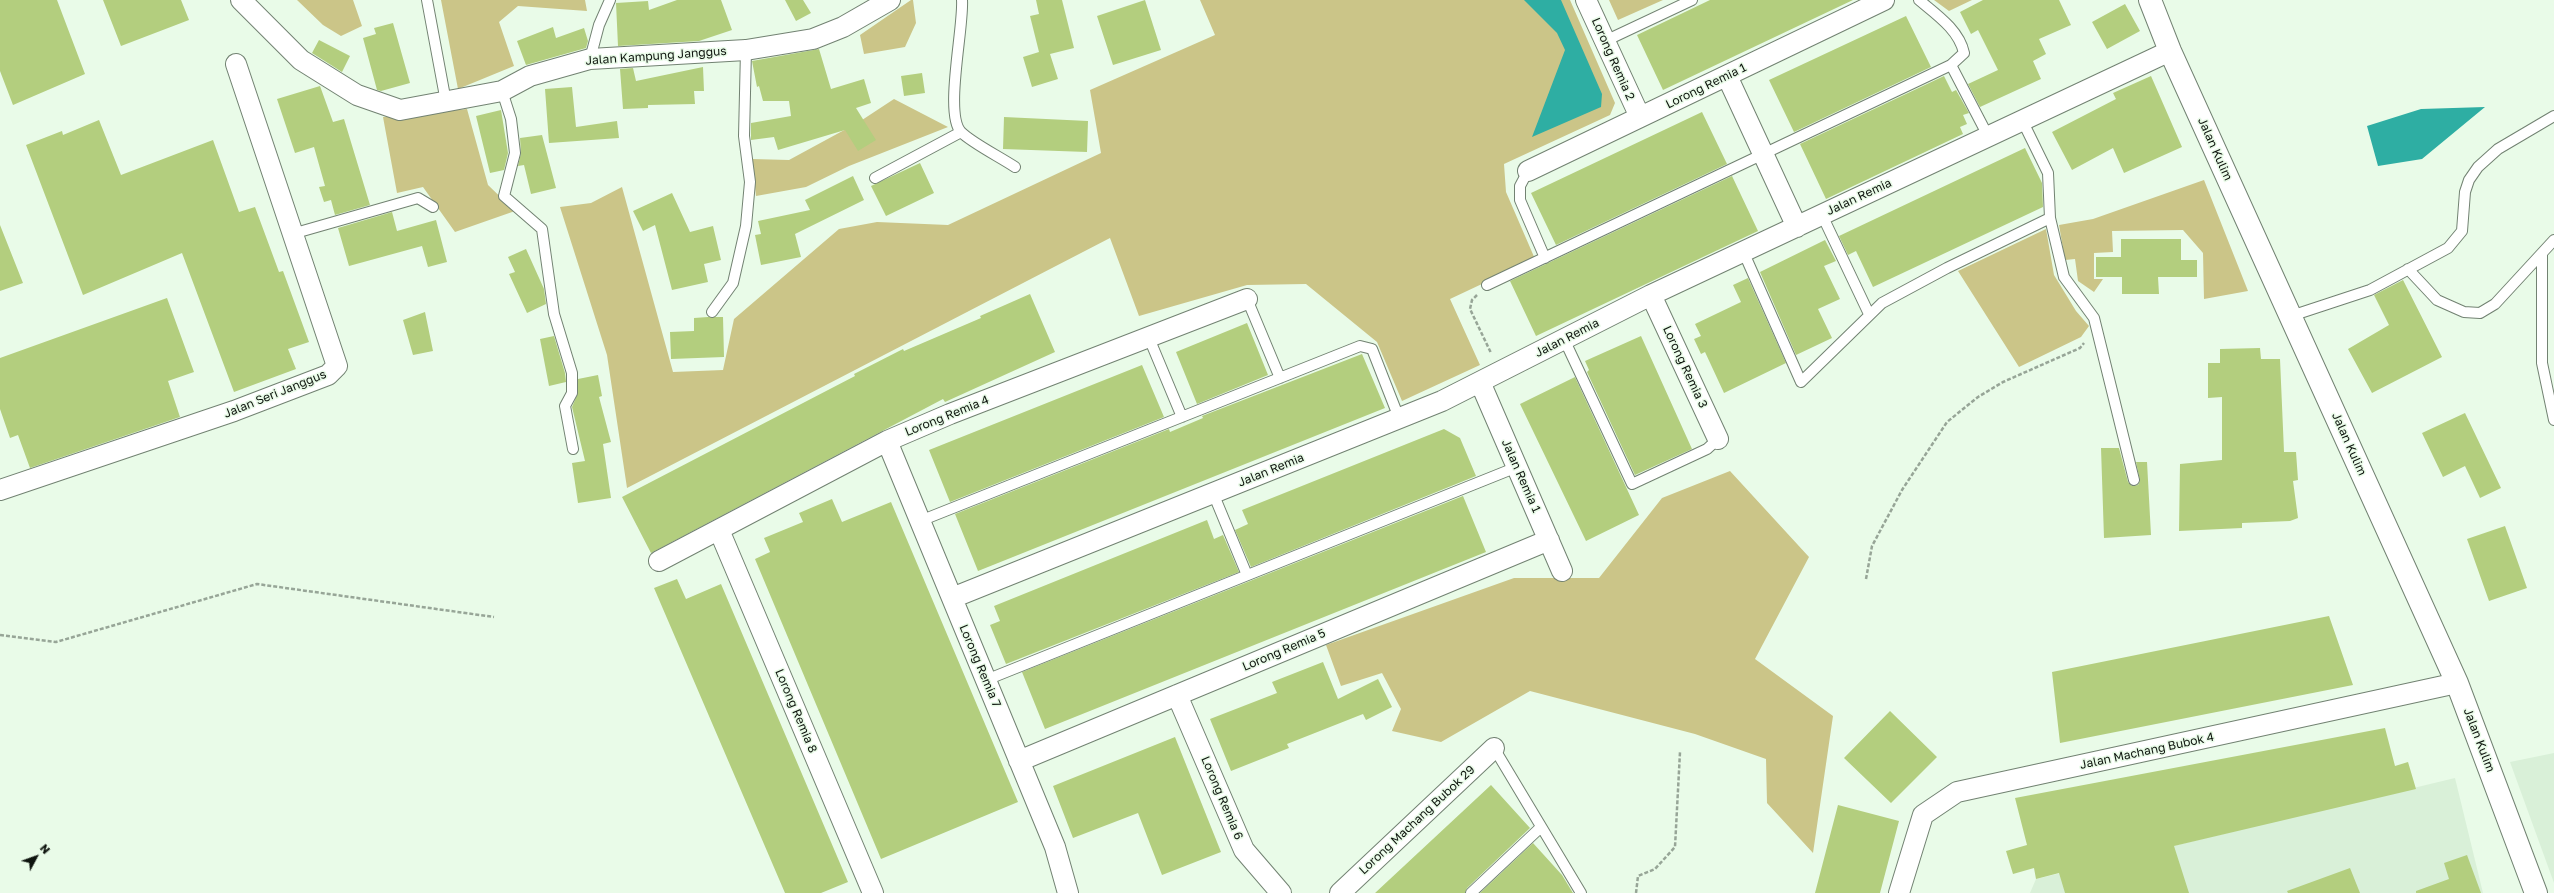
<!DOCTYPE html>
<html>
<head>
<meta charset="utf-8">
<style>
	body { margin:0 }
	#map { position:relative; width:2554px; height:893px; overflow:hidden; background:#e9fbe8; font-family:"Golos Text",sans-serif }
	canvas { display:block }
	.north { position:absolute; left:16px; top:837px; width:40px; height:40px; -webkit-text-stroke:3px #e9fbe8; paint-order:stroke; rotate:49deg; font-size:11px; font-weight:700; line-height:16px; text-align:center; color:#0e140e }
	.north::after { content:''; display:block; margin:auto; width:14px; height:18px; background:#0e140e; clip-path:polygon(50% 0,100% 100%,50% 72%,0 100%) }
</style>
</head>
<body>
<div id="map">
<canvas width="2554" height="893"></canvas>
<div class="north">N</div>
</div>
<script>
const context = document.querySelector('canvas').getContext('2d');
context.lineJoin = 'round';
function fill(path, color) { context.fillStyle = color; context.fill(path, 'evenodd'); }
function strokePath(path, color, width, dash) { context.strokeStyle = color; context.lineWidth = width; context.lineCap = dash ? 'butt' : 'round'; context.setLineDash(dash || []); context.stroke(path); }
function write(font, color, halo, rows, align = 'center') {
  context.font = font + ' "Golos Text",sans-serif'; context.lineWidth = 3; context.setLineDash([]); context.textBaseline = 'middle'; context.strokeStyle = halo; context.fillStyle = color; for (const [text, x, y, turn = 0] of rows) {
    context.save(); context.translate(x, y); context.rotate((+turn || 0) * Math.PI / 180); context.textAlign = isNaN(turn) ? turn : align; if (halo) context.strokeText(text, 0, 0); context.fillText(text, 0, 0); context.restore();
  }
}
fill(new Path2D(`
	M2554 753V883L2510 762Z
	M2455 778 2483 893H2030L2036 879Z`), '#d9f0d8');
fill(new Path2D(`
	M297 0H353L362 26 341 36 323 25Z
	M441 0H585L587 11 518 6 499 22 514 66 458 89Z
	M911 0H913L916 23 905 47 864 54 860 35Z
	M1200 0H1570L1615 103 1610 115 1504 164 1506 192 1535 259 1450 299 1480 365 1402 401 1377 342 1306 284 1247 285 1139 316 1110 238 627 488 607 355 560 207 591 203 622 187 673 372 723 370 734 319 839 229 877 222 948 225 1101 153 1090 90 1215 35Z
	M1609 0H1663L1618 20Z
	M1934 0H1972L1949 11Z
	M894 99 948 127 849 166 806 187 756 196 752 159 789 160 859 122Z
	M467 109 488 185 515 211 455 232 423 187 397 193 383 117Z
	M2204 180 2248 291 2204 299 2203 253 2183 230 2112 231 2113 252 2094 253V279H2103L2094 292 2078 281 2075 259 2065 260 2059 225 2093 219Z
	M2046 229 2054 275 2076 311 2089 326 2081 337 2019 367 1958 271Z
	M1730 471 1809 557 1755 659 1833 716 1813 853 1767 803 1766 759 1695 734 1530 691 1441 742 1392 731 1401 709 1382 673 1341 686 1326 645 1514 578H1599L1662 498Z`), '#cbc588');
fill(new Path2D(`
	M1524 0H1561L1602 94 1601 107 1532 137 1565 50 1557 33Z
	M2485 107 2422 159 2378 166 2367 126 2421 109Z`), '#2eaea3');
fill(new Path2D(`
	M0 0H57L85 74 13 105 0 71Z
	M103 0H181L189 20 121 46Z
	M677 0H721L732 30 699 41 618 46 616 3 648 1 649 10Z
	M785 0H803L811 13 796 21Z
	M1036 0H1062L1074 48 1050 54 1058 79 1032 87 1023 57 1039 52 1030 16 1039 14Z
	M1145 0 1161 50 1113 65 1097 16Z
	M1710 0H1853L1663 90 1637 35Z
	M1983 0H2059L2071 25 2039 39 2046 54 2033 61 2041 79 1980 107 1968 84 1998 70 1978 30 1971 34 1960 12Z
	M2125 4 2140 31 2107 49 2092 22Z
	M1906 16 1931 67 1794 132 1769 80Z
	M393 23 410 83 381 91 377 90 363 38 376 34 374 28Z
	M553 27 556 38 584 28 588 41 586 48 526 65 517 41Z
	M319 40 350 56 342 72 312 53Z
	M819 49 831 89 864 79 871 103 856 108 876 140 858 151 845 130 778 150 774 137 751 140V123L791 116 789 101H763L759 86 757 87 752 61Z
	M703 67 704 91H694L695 104 648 105V108L623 109 620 69 633 68 636 81Z
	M922 73 925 93 904 96 901 76Z
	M1944 76 1952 92 1956 90 1969 113 1963 115 1967 124 1960 127 1963 134 1826 199 1800 144Z
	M2151 76 2182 147 2124 173 2113 148 2072 170 2052 132 2116 99 2113 93Z
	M320 86 333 122 344 119 370 205 335 215 331 200 324 202 319 187 325 186 314 147 295 153 277 99Z
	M572 87 576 127 617 121 619 138 549 143 545 89Z
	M501 110 508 153 504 170 490 173 476 116Z
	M1702 112 1727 164 1556 245 1531 193Z
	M1004 117 1088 121 1087 152 1003 149Z
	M99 120 121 175 213 140 239 212 255 207 279 272 283 271 309 342 288 349 296 369 234 392 182 253 83 295 26 145 62 131 63 135Z
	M542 135 556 188 531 194 524 165 518 166 521 153 520 138Z
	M2025 148 2042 183 2043 207 1873 287 1856 251 1848 255 1839 236Z
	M920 163 934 193 886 216 871 186Z
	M853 176 864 200 795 234 801 257 761 265 755 235 761 234 758 221 810 210 805 200Z
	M1732 176 1758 231 1536 336 1510 281Z
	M672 193 690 232 713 226 721 260 704 264 708 282 672 290 655 225 643 231 633 211Z
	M392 212 397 231 436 220 447 262 428 267 422 246 349 266 338 228Z
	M0 225 23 283 0 291Z
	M2121 239H2181V260H2197V277H2158L2159 294H2122V277H2096V257H2121Z
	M1825 240 1836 261 1824 266 1840 299 1818 309 1832 338 1796 355 1760 272Z
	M526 249 544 289 546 304 527 313 509 274 515 272 508 257Z
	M1748 278 1786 363 1724 393 1705 352 1701 354 1694 339 1701 336 1695 324 1741 302 1733 285Z
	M2403 280 2442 357 2372 393 2348 349 2389 325 2374 295Z
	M1030 294 1055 352 945 402 943 399 651 553 622 497 855 376 854 374 903 349 904 351 981 318 980 316Z
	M167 298 194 372 168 381 180 417 30 468 18 435 10 438 0 409V358Z
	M425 312 433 351 413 355 403 320Z
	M708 317H723L724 357 671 359 670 332 694 331V318Z
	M1247 323 1268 375 1197 404 1176 352Z
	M554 336 565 373 566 382 549 386 540 339Z
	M1641 336 1692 449 1635 475 1587 372 1589 370 1585 361Z
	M2260 348 2261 359H2280L2284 452H2296L2298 480 2293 481 2298 518 2290 521 2242 523V528L2179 531 2180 464 2222 460V397L2208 398V363H2220V349Z
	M1362 354 1385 408 978 571 955 514 1169 429 1170 432 1203 418 1202 416Z
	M1142 365 1164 417 950 502 929 450Z
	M598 375 602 396 599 397 611 442 603 444 611 498 578 503 572 463 585 461 572 407 578 393V379Z
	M1575 377 1639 515 1586 541 1520 404Z
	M2465 413 2501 488 2480 498 2465 466 2443 477 2422 433Z
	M1444 429 1460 438 1476 476 1251 567 1235 530 1248 524 1242 510Z
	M2101 448H2119L2128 482 2132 486 2138 485 2140 481 2136 462H2147L2151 535 2104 538Z
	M1463 496 1486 552 1045 729 1022 672Z
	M832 499 842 522 891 502 1018 802 881 859 755 559 770 552 764 538 803 522 799 513Z
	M1207 520 1214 539 1223 535 1239 572 1006 664 990 625 1000 621 994 606Z
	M2505 526 2527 588 2489 601 2467 539Z
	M677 579 686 599 721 584 848 882 821 893H785L654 588Z
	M2329 616 2353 685 2060 743 2052 672Z
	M1323 662 1338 699 1378 679 1392 707 1366 720 1363 714 1287 744 1289 748 1231 771 1210 719 1277 693 1272 682Z
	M1890 711 1937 757 1891 803 1844 758Z
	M2385 728 2395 766 2408 762 2416 789 2174 846 2189 893H2065L2059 873 2036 879 2034 868 2013 874 2006 851 2027 845 2015 798Z
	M1175 737 1221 852 1162 875 1138 813 1073 838 1053 786Z
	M1491 785 1530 828 1467 888 1465 893H1375Z
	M1838 805 1899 821 1880 893H1815Z
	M1533 843 1562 875 1573 893H1480Z
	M2467 855 2481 893H2416V891L2449 879 2444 863Z
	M2350 868 2360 893H2288L2287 891Z`), '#b3ce7e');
const lane = new Path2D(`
	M427 0 446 102
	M962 0C964 27 944 114 961 132 972 143 1000 157 1015 167
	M1919 0C1937 15 1959 30 1964 53L1951 65 1988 136
	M1605 41 1692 0
	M590 59 599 25 610 0
	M502 91 511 119 515 153 504 196 542 229 554 314 572 373V393L565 406 573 449
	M2022 120 2048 173 2050 218 2064 277 2094 318 2134 480
	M1528 171 1520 186V200L1545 258
	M875 178 961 132
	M1822 215 1869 314
	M292 234 418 198 433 207
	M1743 251 1801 382 1882 303 1947 268 2050 218
	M2542 253V363L2554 420
	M2408 269 2437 300 2464 312 2480 313 2495 304 2554 240
	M1487 285 1951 65
	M1247 299 1280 378
	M712 312 733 283 746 226 750 182 744 136 746 50
	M2291 316 2370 290 2448 248 2462 231 2465 192 2469 180 2478 167 2498 149 2554 116
	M1149 338 1182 417
	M1564 339 1632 484 1707 449 1718 439
	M1213 493 1247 575
	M920 521 1360 346 1372 349 1399 418
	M986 680 1517 467
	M1494 748 1581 893
	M1471 893 1540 828`);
const street = new Path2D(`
	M241 0 301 60 357 95 400 110 502 91 530 76 590 59 746 50 813 39 843 27 890 0
	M1586 0 1640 117
	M1727 76 1797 227
	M1528 171 1884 0
	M1651 295 1718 439
	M1480 382 1562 571
	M887 441 1055 847 1068 893
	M0 490 234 411 328 375 337 366 236 64
	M719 530 873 893
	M659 561 887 441 950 414 1247 299
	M952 598 1442 401 1651 295 2170 51
	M1177 695 1244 850 1281 893
	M1019 761 1549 540
	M1340 893 1494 748
	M1899 893 1923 815 1957 792 2457 683`);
const primary = new Path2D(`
	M2150 0 2170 51 2457 683 2536 893`);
strokePath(lane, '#728272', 12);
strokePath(street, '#728272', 22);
strokePath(primary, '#728272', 24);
strokePath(new Path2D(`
	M1477 295 1472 300 1470 309 1491 353
	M1866 579 1872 546 1902 490 1947 422 1978 397 2003 382 2080 348 2084 343
	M0 635 56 642 257 584 494 617
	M1636 893 1638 876 1655 869 1675 847 1680 752`), '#97a597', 2.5, [4, 2]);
strokePath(lane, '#fff', 10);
strokePath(street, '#fff', 20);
strokePath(primary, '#fff', 22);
write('12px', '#0e140e', '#e9fbe8', [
	["Jalan Kampung Janggus",656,56,-4],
	["Lorong Remia 2",1613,59,66],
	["Lorong Remia 1",1706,86,-26],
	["Jalan Kulim",2215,149,66],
	["Jalan Remia",1859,197,-25],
	["Jalan Remia",1567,338,-27],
	["Lorong Remia 3",1685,367,65],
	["Jalan Seri Janggus",275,394,-22],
	["Lorong Remia 4",947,416,-22],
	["Jalan Kulim",2349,444,66],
	["Jalan Remia",1271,470,-22],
	["Jalan Remia 1",1521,476,66],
	["Lorong Remia 5",1284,650,-23],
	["Lorong Remia 7",980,666,67],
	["Lorong Remia 8",796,711,67],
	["Jalan Kulim",2479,740,69],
	["Jalan Machang Bubok 4",2147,751,-12],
	["Lorong Remia 6",1222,798,67],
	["Lorong Machang Bubok 29",1417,820,-43]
]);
</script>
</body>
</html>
